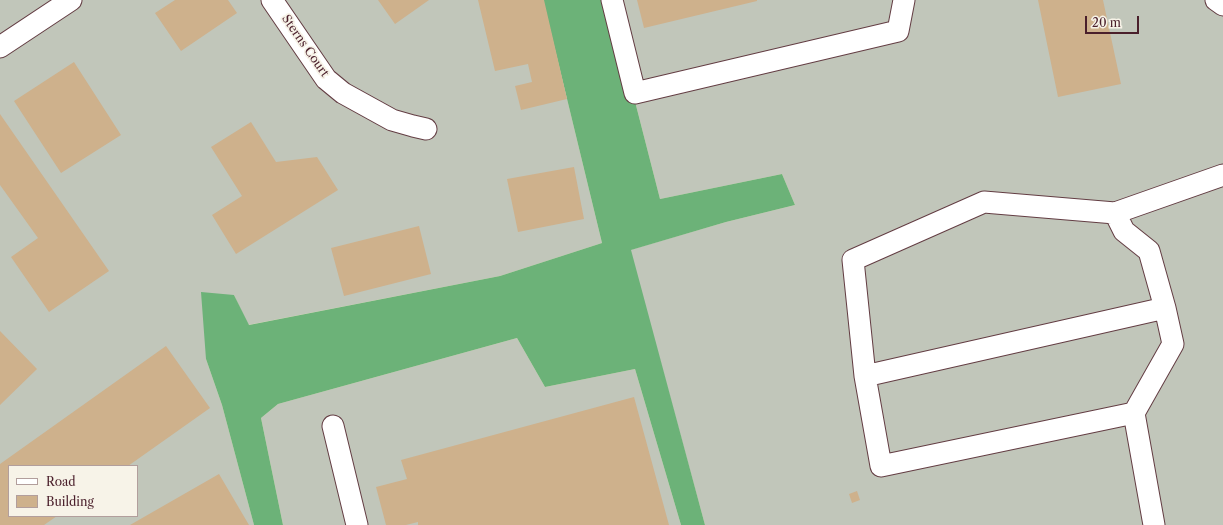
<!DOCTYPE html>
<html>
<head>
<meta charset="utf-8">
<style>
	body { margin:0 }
	#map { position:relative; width:1223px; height:525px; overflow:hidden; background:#efe4c8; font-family:"Libre Caslon Text",serif }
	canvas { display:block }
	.legend { position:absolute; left:8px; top:465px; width:130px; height:52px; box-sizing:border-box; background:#f7f3e8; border:1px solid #b29e9c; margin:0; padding:5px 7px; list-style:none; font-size:12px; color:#4a1f2b }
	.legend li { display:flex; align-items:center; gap:8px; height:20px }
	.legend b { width:20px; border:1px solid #b29e9c }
	.scale { position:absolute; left:1085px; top:16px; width:54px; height:18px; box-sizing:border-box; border:2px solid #4a1f2b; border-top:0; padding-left:5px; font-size:12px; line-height:14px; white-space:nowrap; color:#4a1f2b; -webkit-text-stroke:3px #f7f3e8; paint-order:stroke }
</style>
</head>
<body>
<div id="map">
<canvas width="1223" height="525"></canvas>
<ul class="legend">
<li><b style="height:5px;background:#fff"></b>Road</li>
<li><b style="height:11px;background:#ceb18c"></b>Building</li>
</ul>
<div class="scale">20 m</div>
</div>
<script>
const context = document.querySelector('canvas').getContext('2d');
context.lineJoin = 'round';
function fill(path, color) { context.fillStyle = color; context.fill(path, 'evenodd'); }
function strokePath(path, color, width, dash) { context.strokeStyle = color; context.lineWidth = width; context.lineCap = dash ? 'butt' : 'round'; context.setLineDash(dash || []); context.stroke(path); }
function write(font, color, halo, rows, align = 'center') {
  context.font = font + ' "Libre Caslon Text",serif'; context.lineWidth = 3.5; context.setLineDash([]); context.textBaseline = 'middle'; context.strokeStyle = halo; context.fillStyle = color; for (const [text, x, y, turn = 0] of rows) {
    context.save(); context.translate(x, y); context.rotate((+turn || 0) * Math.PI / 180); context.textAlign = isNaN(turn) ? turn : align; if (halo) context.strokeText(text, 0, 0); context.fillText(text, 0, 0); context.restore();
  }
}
fill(new Path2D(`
	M0 0H543L602 243 500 276 248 325 234 295 206 359 222 405 254 525H0ZM9 466H137V516H9Z
	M609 0H1223V525H705L630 250 726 222 795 205 782 174 660 199Z
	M517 338 545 387 635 369 681 525H283L261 418 278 404Z`), '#c1c6ba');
fill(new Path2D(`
	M543 0H609L660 199 782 174 795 205 726 222 631 250 705 525H681L635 369 545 387 517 338 278 404 261 418 283 525H254L222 405 206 359 201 292 234 295 249 325 500 276 602 243Z`), '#6cb278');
fill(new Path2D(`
	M175 0H228L237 13 181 51 155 13Z
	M378 0H429L395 24Z
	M478 0H544L567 99 521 110 515 86 532 82 528 64 495 71Z
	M637 0H757V1L644 28Z
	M1038 0H1103L1121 84 1058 97Z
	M74 62 121 135 61 173 14 101Z
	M0 114 109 271 49 312 11 257 38 238 0 185Z
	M251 122 276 162 317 157 338 190 236 254 212 215 242 196 211 147Z
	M574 167 584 219 518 232 507 179Z
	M419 226 431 274 344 296 331 248Z
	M0 331 37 369 0 405Z
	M166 346 210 408 128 466H9V516H57L44 525H0V464Z
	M634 397 669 525H418V522L406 525H386L376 487 407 479 401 460Z
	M219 474 249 525H130Z
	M857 491 860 500 852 503 849 494Z`), '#ceb18c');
const minor = new Path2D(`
	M272 0 326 79 343 93 392 120 413 126 426 129
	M612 0 635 93 898 31 904 0
	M1216 0 1223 5
	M0 47 71 0
	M1115 213 984 202 853 260 865 376 881 466 1134 413
	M865 376 1165 308
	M333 426 357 525
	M1154 525 1134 413 1173 344 1165 308 1149 251 1124 231 1115 213 1223 175`);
strokePath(minor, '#633d43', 23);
strokePath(minor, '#fff', 21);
write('12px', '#4a1f2b', '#f7f3e8', [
	["Sterns Court",305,46,55]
]);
</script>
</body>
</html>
